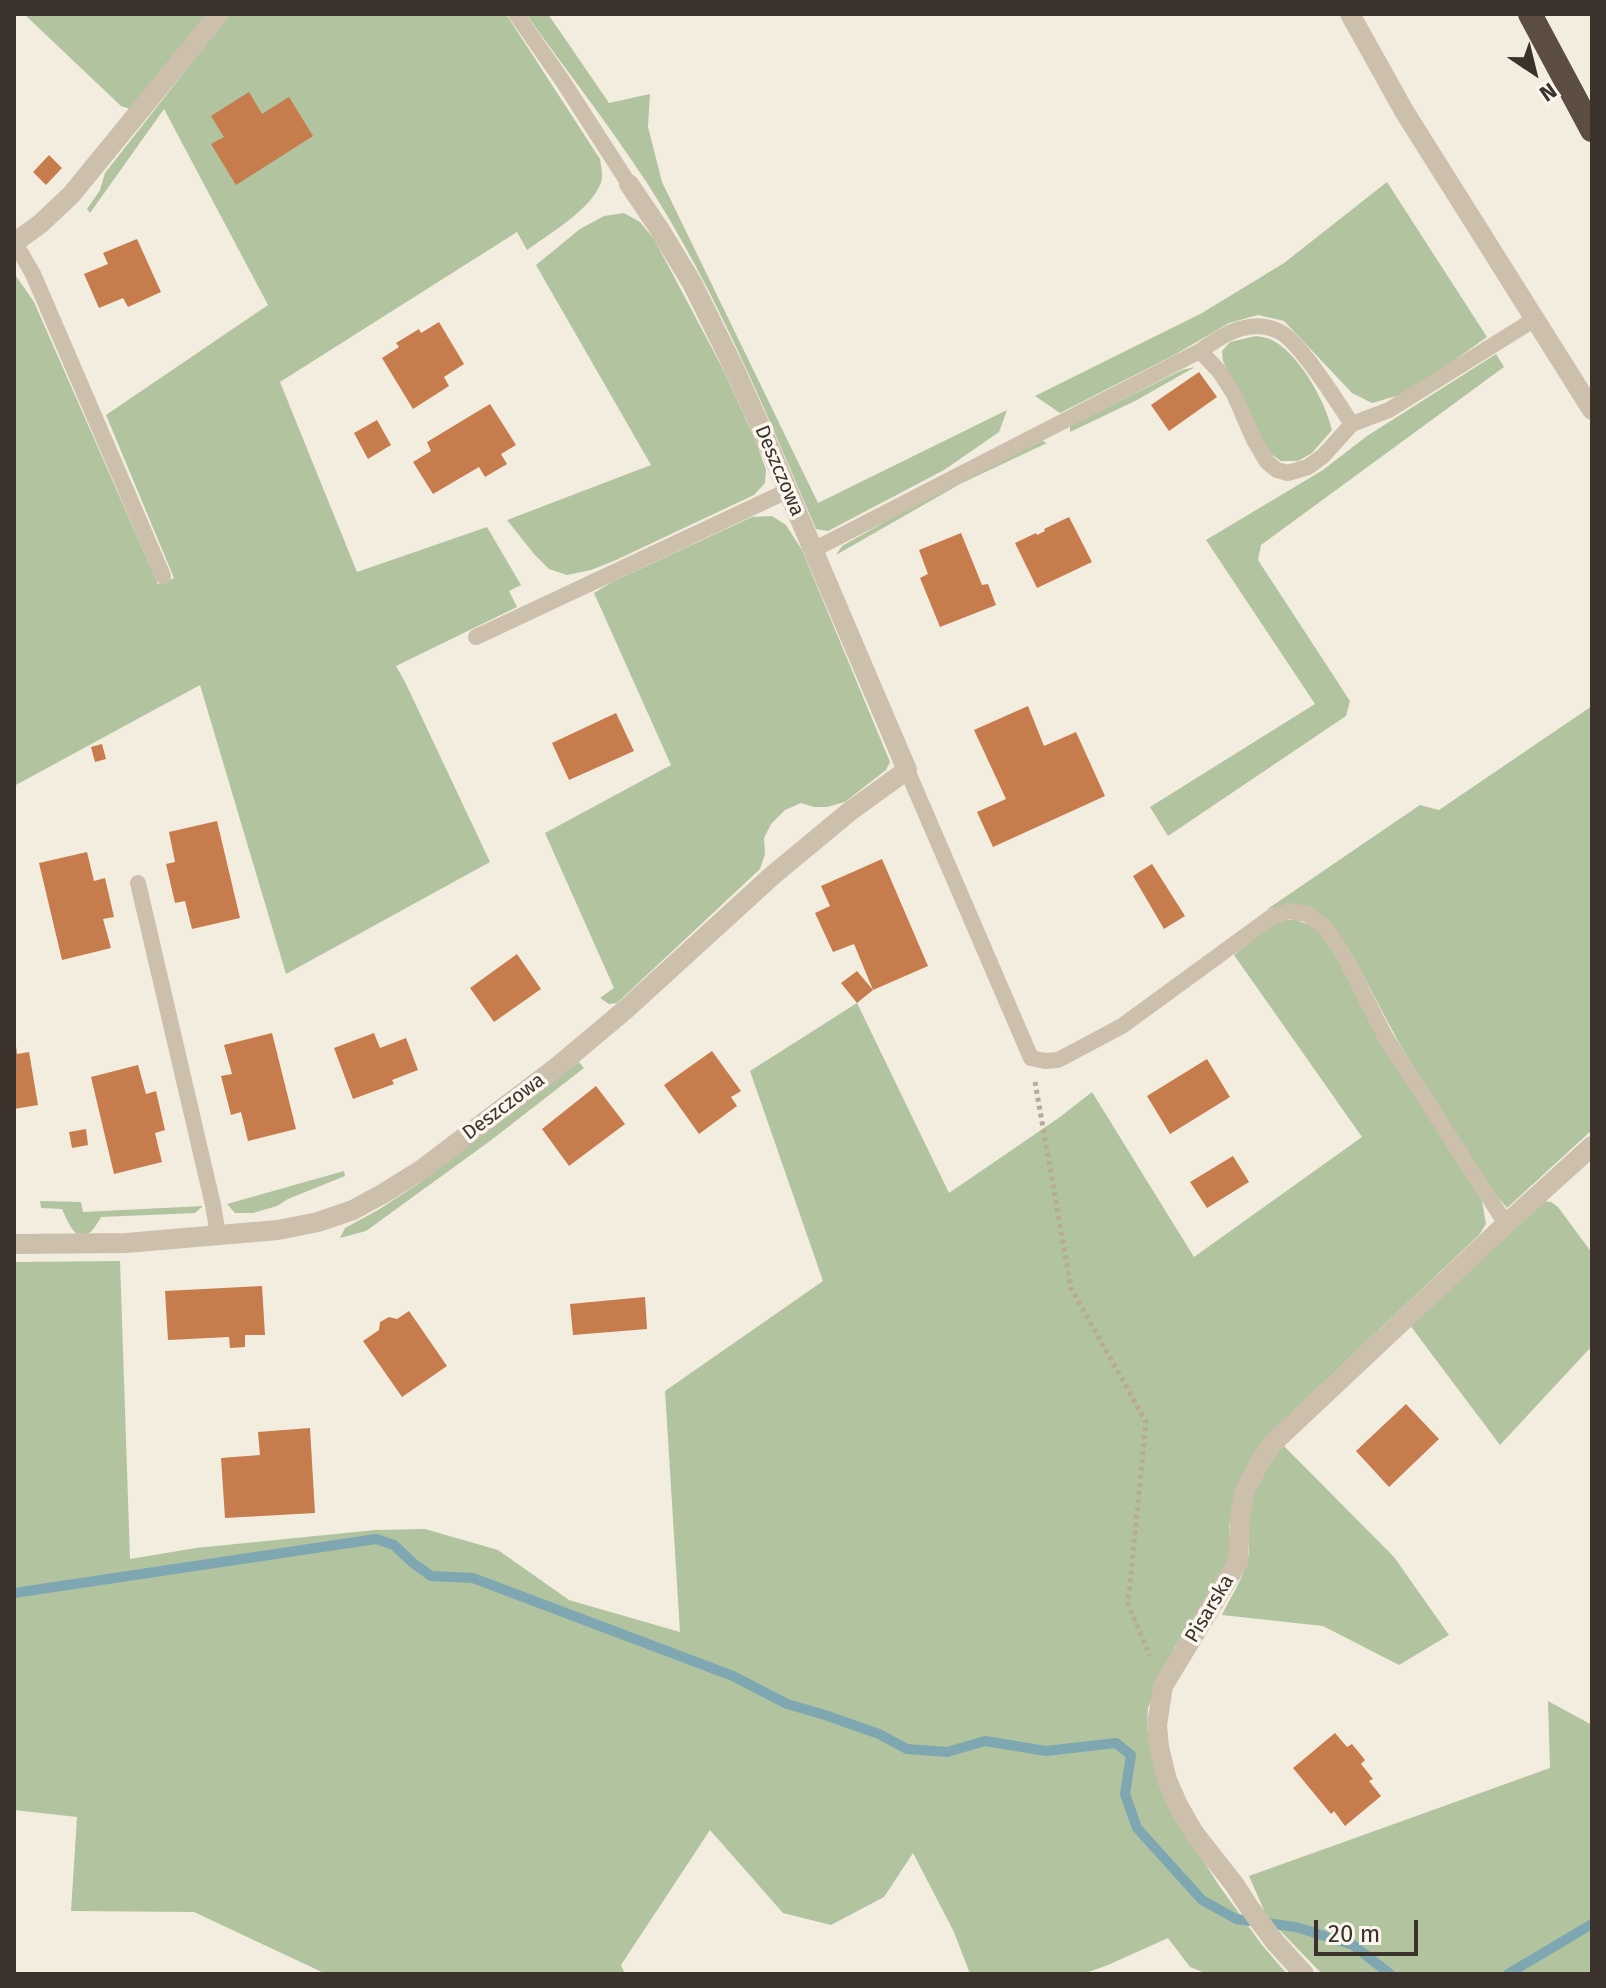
<!DOCTYPE html>
<html>
<head>
<meta charset="utf-8">
<style>
	body { margin:0 }
	#map { position:relative; width:1606px; height:1988px; overflow:hidden; background:#f3ede0; font-family:"Fira Sans",sans-serif }
	canvas { display:block }
	.frame { position:absolute; inset:0; border:16px solid #3a322b; pointer-events:none }
	.north { position:absolute; left:1494px; top:32px; width:80px; height:80px; -webkit-text-stroke:6px #fbf6ed; paint-order:stroke; rotate:145deg; font-size:22px; font-weight:700; line-height:32px; text-align:center; color:#3a322b }
	.north::after { content:''; display:block; margin:auto; width:28px; height:36px; background:#3a322b; clip-path:polygon(50% 0,100% 100%,50% 72%,0 100%) }
	.scale { position:absolute; left:1314px; top:1920px; width:104px; height:36px; box-sizing:border-box; border:4px solid #3a322b; border-top:0; padding-left:10px; font-size:24px; line-height:28px; white-space:nowrap; color:#3a322b; -webkit-text-stroke:6px #fbf6ed; paint-order:stroke }
</style>
</head>
<body>
<div id="map">
<canvas width="1606" height="1988"></canvas>
<div class="frame"></div>
<div class="north">N</div>
<div class="scale">20 m</div>
</div>
<script>
const context = document.querySelector('canvas').getContext('2d');
context.lineJoin = 'round';
function fill(path, color) { context.fillStyle = color; context.fill(path, 'evenodd'); }
function strokePath(path, color, width, dash) { context.strokeStyle = color; context.lineWidth = width; context.lineCap = dash ? 'butt' : 'round'; context.setLineDash(dash || []); context.stroke(path); }
function write(font, color, halo, rows, align = 'center') {
  context.font = font + ' "Fira Sans",sans-serif'; context.lineWidth = 7; context.setLineDash([]); context.textBaseline = 'middle'; context.strokeStyle = halo; context.fillStyle = color; for (const [text, x, y, turn = 0] of rows) {
    context.save(); context.translate(x, y); context.rotate((+turn || 0) * Math.PI / 180); context.textAlign = isNaN(turn) ? turn : align; if (halo) context.strokeText(text, 0, 0); context.fillText(text, 0, 0); context.restore();
  }
}
fill(new Path2D(`
	M24 14H208L130 109 121 106Z
	M230 14H506L600 159C601 167 604 177 600 185 589 211 549 234 527 250L517 232 280 382 357 572 487 527 521 585 509 591 517 607 396 666 406 684 490 862 286 974 200 685 14 786V273L34 302 158 584 174 578 106 415 268 305 164 109 90 213 87 209 100 190 105 173Z
	M526 14H548L609 103 650 94 648 127 662 182 818 503 1007 410 999 432 944 470 828 531 816 529C766 412 716 290 647 183 609 125 566 70 526 14Z
	M1387 182 1487 337 1439 371 1400 395 1372 403 1352 393 1284 321 1258 315 1229 323 1176 354 1060 413 1035 396 1202 313 1284 263Z
	M624 213 640 222 654 239 724 371 757 444 766 470 765 483 754 495 616 560 591 570 567 575 549 569 534 554 507 520 651 465 536 265 580 229 604 216Z
	M1256 336C1262 337 1269 338 1274 341 1301 357 1325 401 1332 430L1312 453 1298 461H1281L1265 450 1223 361 1222 351 1230 342Z
	M1496 354 1504 367 1261 545 1258 560 1350 701 1346 716 1168 836 1150 807 1315 704 1206 540 1323 470 1367 436Z
	M1195 367 1135 401 1070 432V426L1182 370Z
	M1042 441 1047 443 960 484 836 555 842 546 956 482Z
	M772 516 786 525 802 550 890 762 886 770 845 802 827 807H814L801 803 785 810 771 824 764 838 765 854 760 869 617 1003 609 1004 600 998 614 988 545 833 671 765 594 593 612 582 752 517Z
	M1592 706V1130L1507 1208 1488 1185 1399 1043 1348 947 1330 923 1288 905 1266 910 1420 805 1439 810Z
	M1282 920H1296L1310 925 1321 934 1335 952 1382 1043 1482 1201 1486 1224 1479 1235 1292 1412 1259 1449 1233 1503 1229 1526 1231 1553 1223 1573 1174 1648 1148 1708 1147 1727 1151 1754 1184 1830 1218 1884 1262 1945 1287 1974H1207L1190 1967 1168 1938 1108 1965 1083 1974H970L954 1932 913 1853 884 1897 831 1925 783 1913 710 1830 621 1965 625 1974H326L194 1912 71 1911 77 1817 14 1810V1577L16 1576 14 1529V1262L120 1261 130 1559 196 1548 375 1530 425 1529 498 1550 569 1600 680 1632 665 1391 823 1281 750 1071 857 1003 949 1193 1060 1117 1092 1092 1194 1257 1362 1137 1234 955 1263 931Z
	M579 1062 584 1068 490 1141 366 1231 340 1238 345 1228 378 1210 418 1184Z
	M344 1171 345 1176 288 1199 277 1206 253 1213H235L227 1204Z
	M40 1201 81 1202 83 1212 203 1206 195 1213 101 1217C83 1250 73 1235 62 1209L41 1208Z
	M1543 1201 1551 1202 1558 1207 1592 1253V1346L1500 1445 1409 1324Z
	M1283 1445 1394 1557 1449 1635 1399 1665 1323 1626 1222 1615C1231 1596 1247 1573 1249 1551 1249 1542 1247 1534 1247 1525 1248 1494 1266 1469 1283 1445Z
	M1548 1701 1592 1725V1974H1569L1567 1972 1565 1974H1322L1267 1917 1249 1876 1550 1768Z`), '#b2c3a0');
strokePath(new Path2D(`
	M14 1593 376 1539 394 1545 413 1563 431 1576 473 1578 733 1676 787 1704 825 1715 879 1734 907 1749 947 1752 985 1741 1046 1751 1116 1743 1131 1755 1125 1794 1137 1828 1202 1900 1236 1919 1296 1927 1353 1945 1390 1974
	M1508 1974 1592 1924`), '#7fa7b1', 10);
fill(new Path2D(`
	M249 92 262 114 289 97 313 136 236 185 211 144 224 137 211 116Z
	M49 155 62 168 46 185 33 172Z
	M137 239 161 292 128 307 123 298 99 308 84 274 108 264 103 253Z
	M439 322 464 364 444 377 449 386 413 409 382 358 399 347 396 343 419 329 421 333Z
	M1199 372 1217 397 1169 431 1151 405Z
	M490 404 516 445 501 454 507 464 485 477 479 467 433 494 413 462 431 451 427 442Z
	M377 420 391 445 368 459 354 433Z
	M1069 517 1092 562 1037 588 1015 543 1036 533 1037 535 1045 531 1044 529Z
	M961 533 982 585 988 584 996 605 940 627 920 578 928 574 919 550Z
	M1028 706 1044 746 1076 732 1105 796 993 847 977 812 1006 799 974 730Z
	M616 713 634 751 569 780 552 743Z
	M102 744 106 759 95 762 91 747Z
	M217 821 240 918 192 929 185 901 175 903 166 864 175 862 169 832Z
	M87 852 94 881 105 878 114 917 103 919 111 948 62 960 39 863Z
	M882 859 928 966 873 990 854 944 833 952 815 913 830 906 821 886Z
	M1152 864 1185 916 1164 929 1133 876Z
	M517 954 541 989 494 1022 470 988Z
	M857 971 873 990 857 1003 841 983Z
	M272 1033 296 1129 248 1141 241 1112 231 1115 221 1076 232 1074 224 1045Z
	M374 1033 380 1048 406 1038 418 1070 392 1080 394 1084 353 1099 334 1048Z
	M14 1046H16L17 1054 29 1052 38 1105 14 1109Z
	M712 1051 741 1091 731 1097 737 1106 699 1134 664 1085Z
	M1207 1059 1230 1097 1170 1134 1147 1096Z
	M138 1065 146 1094 156 1091 165 1130 155 1133 162 1162 114 1174 91 1077Z
	M596 1086 625 1124 569 1166 542 1129Z
	M86 1129 88 1145 72 1148 69 1132Z
	M1233 1156 1249 1182 1207 1208 1190 1182Z
	M262 1286 265 1335H245V1347L230 1348 229 1337 168 1340 165 1291Z
	M645 1297 647 1329 573 1335 570 1304Z
	M409 1311 447 1366 402 1397 363 1341 379 1330 380 1322 389 1317 397 1319Z
	M1406 1404 1439 1439 1389 1487 1356 1451Z
	M310 1428 315 1513 225 1518 221 1458 260 1455 258 1432Z
	M1335 1733 1347 1747 1352 1744 1365 1760 1361 1764 1373 1779 1369 1781 1381 1796 1345 1826 1334 1811 1331 1814 1293 1768Z`), '#c67c4c');
strokePath(new Path2D(`
	M1035 1082 1071 1288 1146 1422 1128 1604 1150 1656`), '#b8aa96', 5, [4, 4]);
strokePath(new Path2D(`
	M516 14 562 80 629 184
	M15 243 33 274 163 576
	M1200 351C1213 342 1228 331 1244 328 1256 325 1269 326 1280 332 1301 343 1337 402 1352 424
	M813 550 1200 351 1219 371 1234 394 1254 440 1267 462 1277 470 1288 473 1308 467 1323 456 1352 424 1389 410 1535 319
	M476 637 787 491
	M907 770 1031 1058 1045 1061 1058 1060 1122 1026 1270 918 1289 911 1307 914 1326 928 1341 950 1386 1038 1506 1224
	M138 883 213 1205 218 1235`), '#ccbfac', 16);
strokePath(new Path2D(`
	M1350 14 1404 111 1592 410
	M14 243 40 224 71 195 219 14
	M14 1244 126 1243 278 1230 318 1222 353 1210 384 1193 421 1170 557 1067 625 1010 773 875 849 812 907 770 762 430 733 366 692 283 660 230 629 184
	M1304 1974 1275 1942 1249 1907 1234 1884 1194 1833 1178 1805 1167 1780 1159 1747 1157 1725 1163 1686 1238 1562 1240 1517 1244 1493 1262 1458 1274 1442 1506 1224 1592 1146`), '#ccbfac', 20);
strokePath(new Path2D(`
	M1530 14 1592 130`), '#5b4d42', 24);
write('20px', '#3a322b', '#fbf6ed', [
	["Deszczowa",779,471,67],
	["Deszczowa",504,1107,-37],
	["Pisarska",1210,1609,-59]
]);
</script>
</body>
</html>
